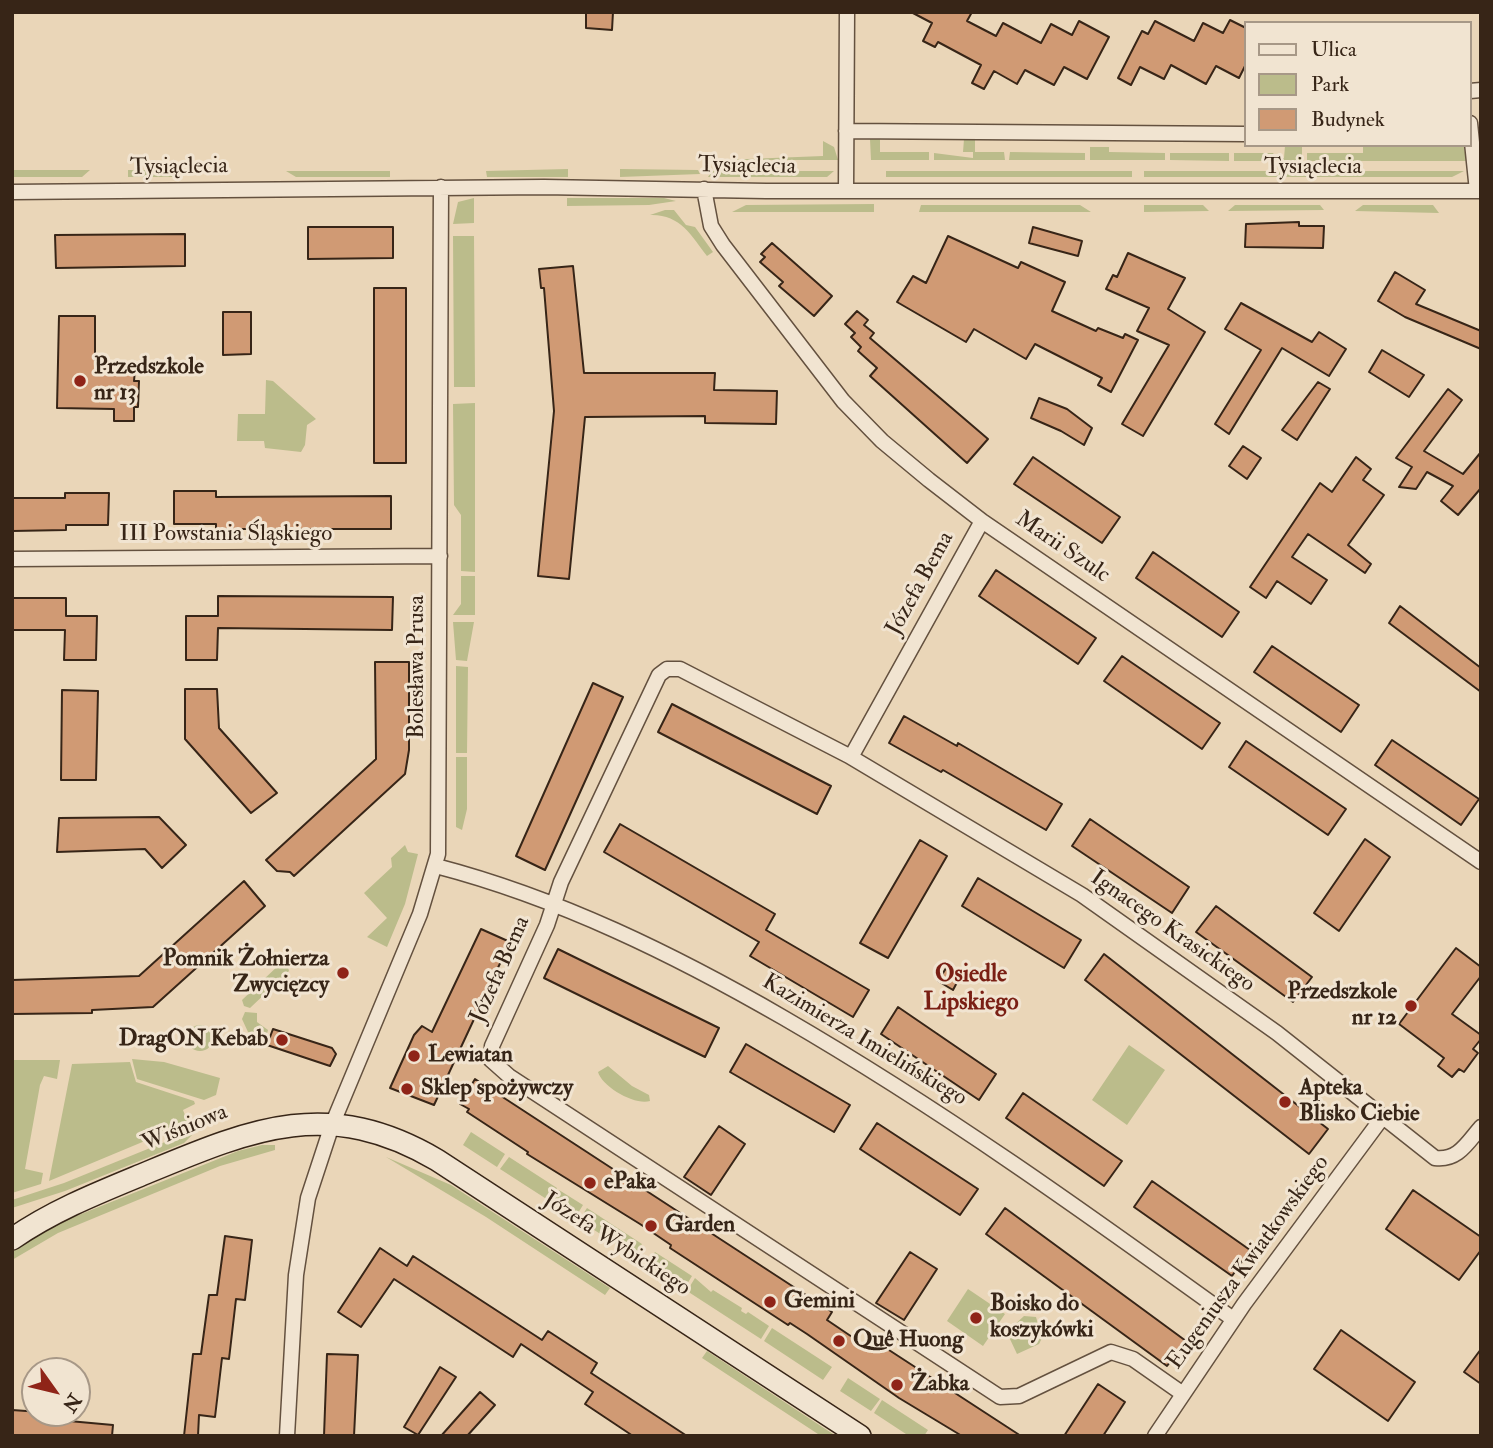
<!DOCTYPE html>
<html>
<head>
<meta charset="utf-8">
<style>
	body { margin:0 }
	#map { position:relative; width:1493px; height:1448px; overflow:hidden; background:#ead6b8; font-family:"IM FELL Double Pica",serif }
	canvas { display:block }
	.frame { position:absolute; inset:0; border:14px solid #372517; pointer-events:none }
	.legend { position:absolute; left:1244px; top:21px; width:228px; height:126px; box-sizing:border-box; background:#f1e4d1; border:2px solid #a79887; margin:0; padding:9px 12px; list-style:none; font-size:21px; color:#372517 }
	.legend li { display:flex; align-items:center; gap:14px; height:35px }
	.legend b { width:35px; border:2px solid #a79887 }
	.north { position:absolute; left:21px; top:1357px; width:70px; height:70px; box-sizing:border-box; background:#f1e4d1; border:2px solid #a79887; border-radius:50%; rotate:124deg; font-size:19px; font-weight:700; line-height:28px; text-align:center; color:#372517 }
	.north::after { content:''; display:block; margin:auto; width:24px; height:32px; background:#8f2418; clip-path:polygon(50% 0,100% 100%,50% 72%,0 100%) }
</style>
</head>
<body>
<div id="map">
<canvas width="1493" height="1448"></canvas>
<div class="frame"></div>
<ul class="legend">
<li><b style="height:9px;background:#f1e4d1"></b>Ulica</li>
<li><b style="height:19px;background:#bbbc8b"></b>Park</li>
<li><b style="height:19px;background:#d09a74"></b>Budynek</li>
</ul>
<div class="north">N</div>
</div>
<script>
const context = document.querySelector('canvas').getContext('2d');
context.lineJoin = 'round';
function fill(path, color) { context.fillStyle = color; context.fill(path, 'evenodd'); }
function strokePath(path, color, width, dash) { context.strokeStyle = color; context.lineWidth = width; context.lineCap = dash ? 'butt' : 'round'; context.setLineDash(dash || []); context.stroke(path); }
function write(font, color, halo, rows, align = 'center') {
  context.font = font + ' "IM FELL Double Pica",serif'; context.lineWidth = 6; context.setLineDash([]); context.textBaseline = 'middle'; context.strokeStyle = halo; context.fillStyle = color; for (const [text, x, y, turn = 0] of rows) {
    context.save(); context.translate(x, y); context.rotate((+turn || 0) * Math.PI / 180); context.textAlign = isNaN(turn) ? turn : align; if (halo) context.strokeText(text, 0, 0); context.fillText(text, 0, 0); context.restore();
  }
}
fill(new Path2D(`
	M870 139H880V152H929V160H871Z
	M964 139H975V152H1004L1005 160H934V153L973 158V152H963Z
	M823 141 834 147 838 160H722L823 156Z
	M1363 145H1464L1466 161H1307V153H1363Z
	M1285 146H1302V161H1234V153H1273L1276 158H1284Z
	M1090 147H1109V152L1165 153V160H1090Z
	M1010 152 1085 153V160H1009Z
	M1170 153H1229V161L1170 160Z
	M568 169V177H487L486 171Z
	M620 169 698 170 700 174 620 177Z
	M12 170H90L82 177H12Z
	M128 170H183L176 177H128Z
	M286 171H390V177H296Z
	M712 171H834L827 177H708Z
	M886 171H1132V177H886Z
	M1144 171H1464L1452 177H1144Z
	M474 198V223L453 224 458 202Z
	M567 198H664L676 201 649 205 567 206Z
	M874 204V212H732L746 205Z
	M921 205H1080L1091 212H919Z
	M1144 205H1203L1209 211 1144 212Z
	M1235 205H1320L1324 210 1228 211Z
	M1363 205H1433L1439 213 1355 211Z
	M665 210H674L686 225 695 227 713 252 707 256C691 235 680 214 650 215Z
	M474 236 475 387H454L453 236Z
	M266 380 273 381 316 419 307 425 305 445 301 452 265 448 264 441H237L238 414H265Z
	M475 403V572L461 571V515L454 505 453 404Z
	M461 576H475V615H453L461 604Z
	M453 622H474L467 661 456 660Z
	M456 666 468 667 467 753H456Z
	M456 757H467V809L462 830 456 827Z
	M405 845 408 852 418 854 405 904 387 947 367 937 387 918 364 893 392 867 391 858Z
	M281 963 287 964 289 971 250 1008 244 1006 242 1000Z
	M245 1012 257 1013V1022L268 1030 264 1044 248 1032 242 1019Z
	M187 1038a13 13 0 1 1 26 0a13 13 0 1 1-26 0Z
	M1129 1045 1165 1070 1127 1125 1092 1100Z
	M132 1059 164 1062 220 1078 216 1095 204 1100 137 1079Z
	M12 1060H60L57 1079 44 1076 40 1085 25 1169 43 1173 41 1184 12 1193Z
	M130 1062 136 1082 194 1101 195 1104 183 1110 188 1123 49 1181 72 1064Z
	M608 1066 632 1086 649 1095 650 1101C636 1106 602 1087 598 1072Z
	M192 1131 193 1134 184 1143 65 1191 12 1208V1200L64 1183Z
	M471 1132 505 1154 497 1167 463 1145Z
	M262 1145H275V1150L220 1166 58 1233 12 1260V1249L49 1227 238 1151Z
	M386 1157 451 1185 610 1288 605 1295 486 1217Z
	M509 1157 557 1188 548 1200 500 1169Z
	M559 1190 583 1205 575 1218 551 1202Z
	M587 1208 642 1244 634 1256 579 1220Z
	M655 1252 692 1276 684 1289 647 1265Z
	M695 1278 711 1292 713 1290 742 1308 741 1311 746 1314 748 1312 769 1326 761 1339 687 1291Z
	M968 1289 1005 1314 983 1346 947 1321Z
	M1024 1316 1036 1317 1042 1338 1039 1344 1017 1354 1009 1337 1012 1327Z
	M772 1328 832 1367 823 1380 764 1341Z
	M707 1351 836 1436H821L702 1358Z
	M848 1378 880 1399 871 1411 840 1391Z
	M882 1400 928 1430 924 1436H909L874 1413Z`), '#bbbc8b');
const building = new Path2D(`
	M586 12H613L612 30 586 28Z
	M911 12H972L967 21 996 36 1003 23 1041 43 1051 24 1072 35 1079 21 1109 37 1087 79 1064 67 1054 85 1025 70 1017 84 994 71 984 89 972 83 981 65 938 42 935 47 923 41 932 23Z
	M1230 20 1246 28V64L1239 78 1216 66 1206 84 1171 65 1164 79 1140 67 1131 85 1118 78 1142 31 1148 34 1155 21 1194 41 1203 23 1223 33Z
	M1299 222V226H1324L1323 248 1245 247 1246 224Z
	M308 227H393V258L308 259Z
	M1033 227 1082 241 1078 256 1029 243Z
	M185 234V266L56 268 55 235Z
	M948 236 1018 268 1021 262 1065 282 1052 311 1096 331 1098 328 1123 338 1125 334 1138 340 1111 392 1098 385 1102 378 1035 344 1026 359 974 329 966 342 897 302 913 276 926 283Z
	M772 243 832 296 814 316 779 286 783 282 760 262 765 257 761 254Z
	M1128 253 1185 278 1168 309 1205 332 1143 436 1122 424 1169 345 1137 331 1149 308 1106 289 1113 275 1117 277Z
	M573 266 584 373H715L714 390 777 391 776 424 705 423V416L585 417 569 579 538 576 554 411 544 288H541L539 269Z
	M1395 272 1425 290 1416 304 1481 331V349L1405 317 1378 301Z
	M374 288H406V463H374Z
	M1241 303 1312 342 1319 332 1346 349 1329 376 1282 348 1229 434 1215 424 1261 350 1225 329Z
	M857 311 868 320 864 325 874 333 870 338 988 439 967 463 870 376 877 368 858 351 861 347 851 337 855 333 845 324Z
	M223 312H251V354L223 355Z
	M59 316H95V369L135 370 134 381H139L138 407H134V421H114V409L57 408Z
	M1382 350 1424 375 1409 397 1369 372Z
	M1318 382 1330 389 1297 440 1282 430Z
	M1448 389 1462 400 1424 451 1463 474 1481 452V488L1458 515 1441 501 1453 486 1427 472 1416 489 1399 487 1412 467 1396 458Z
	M1039 398 1067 409 1092 428 1084 445 1061 431 1031 418Z
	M1243 446 1261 458 1247 479 1229 466Z
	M1033 457 1120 517 1102 543 1014 484Z
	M1356 457 1371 469 1363 480 1384 495 1348 545 1371 564 1365 573 1308 534 1292 557 1327 580 1311 604 1277 581 1266 598 1250 587 1320 483 1332 492Z
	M174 491H216V497L391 496V529H216V524H174Z
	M65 493H109L108 525H66V530L12 531V498H65Z
	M1153 552 1239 612 1222 637 1136 578Z
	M996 570 1096 638 1078 664 979 596Z
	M218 596 393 597 392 630 218 628 217 660H186V616H218Z
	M12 598H66V616H97L96 660H64L65 630H12Z
	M1400 606 1481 668V692L1389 623Z
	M1272 646 1359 705 1341 732 1254 672Z
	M1122 656 1220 723 1202 749 1104 681Z
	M375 662H409V750L405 774 294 876 290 872 277 871 266 860 376 759Z
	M593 683 623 697 545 870 516 856Z
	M185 689H217L219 728 277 793 251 813 185 739Z
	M62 690 98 691 96 780H61Z
	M672 704 831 786 817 814 658 732Z
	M904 716 957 746 958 743 1062 804 1046 830 943 770 941 772 889 743Z
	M1392 740 1479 799 1461 825 1375 765Z
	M1246 741 1346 809 1328 835 1229 767Z
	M159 817 186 845 162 868 145 849 57 852 59 818Z
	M1090 819 1189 887 1172 913 1072 846Z
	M620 824 775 914 766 930 869 990 853 1017 750 956 759 942 604 852Z
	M1365 839 1390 857 1339 931 1314 913Z
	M920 840 947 856 888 958 860 943Z
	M978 878 1081 940 1064 968 962 906Z
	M244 881 265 906 153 1007 92 1010V1013L12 1014V980L139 976Z
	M1216 906 1312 977 1293 1002 1196 932Z
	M481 929 510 942 434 1105 390 1088 414 1035 422 1026 432 1032Z
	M1456 948 1481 967V976L1452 1014 1481 1035V1039L1473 1049 1478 1053 1464 1072 1459 1069 1452 1077 1438 1066 1444 1058 1399 1024Z
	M558 949 719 1028 705 1057 544 978Z
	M1104 954 1328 1129 1309 1154 1085 980Z
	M948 965 962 973 953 990 938 981Z
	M898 1007 996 1074 979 1100 881 1034Z
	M273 1029 332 1048 336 1054 330 1066 267 1045Z
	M746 1044 850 1105 834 1132 730 1072Z
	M475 1079 832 1312 827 1320 864 1345 869 1337 1021 1436H962L899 1398 807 1334 790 1323 788 1325 670 1248 671 1245 640 1224 527 1154 528 1152 467 1112 469 1109 460 1104Z
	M1023 1093 1122 1161 1104 1186 1006 1118Z
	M877 1123 978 1189 960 1215 860 1149Z
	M719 1126 745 1144 711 1195 684 1177Z
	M1152 1181 1250 1250 1232 1276 1134 1207Z
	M1413 1190 1481 1237V1250L1459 1280 1386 1229Z
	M1005 1208 1186 1341 1167 1366 986 1234Z
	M225 1236 252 1240 245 1300 236 1299 229 1359 222 1358 215 1417 199 1415 198 1436H184L193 1354H201L209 1295H217Z
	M380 1248 407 1266 413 1256 542 1340 548 1331 597 1363 591 1373 687 1436H633L585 1404 593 1392 521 1344 513 1357 394 1279 361 1327 338 1312Z
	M910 1252 937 1269 904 1320 876 1303Z
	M1341 1330 1415 1382 1388 1421 1314 1369Z
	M1481 1349V1384L1464 1372Z
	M327 1354 358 1355 354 1436H324Z
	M440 1367 456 1377 418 1435 404 1427Z
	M1098 1384 1125 1402 1103 1436H1064Z
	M480 1392 495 1405 467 1436H441Z
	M12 1410 69 1414V1421L113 1425 112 1436H12Z`);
fill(building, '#d09a74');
strokePath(building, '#372517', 2);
const street = new Path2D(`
	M1470 91 1481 90
	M1470 123 1477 191
	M846 131 1246 134
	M704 189 711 226 723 245 843 401 882 441 929 480 982 521 1481 862
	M846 191 847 12
	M12 192 544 187 766 191H1481
	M12 559 440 556
	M851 757 982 521
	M436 866C559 898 675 955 784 1018 941 1109 1086 1213 1233 1319
	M1183 1394 1133 1359 1111 1352 1019 1396 1000 1397 509 1076 491 1060 492 1046 547 925 561 882 659 675 667 669H680L849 756 1082 895 1277 1033 1435 1158C1458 1161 1467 1143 1481 1127
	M287 1436 296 1275 308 1198 332 1125 420 914 438 854 441 187
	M1155 1436 1244 1304 1382 1118`);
const secondary = new Path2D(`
	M12 1239C54 1210 100 1192 146 1173 252 1129 328 1096 437 1160L860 1436`);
strokePath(street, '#64513f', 17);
strokePath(secondary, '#372517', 24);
strokePath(street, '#f1e4d1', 14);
strokePath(secondary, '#f1e4d1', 21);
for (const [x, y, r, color] of [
	[80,381,7,"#8f2418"],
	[343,973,7,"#8f2418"],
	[1411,1006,7,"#8f2418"],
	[282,1040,7,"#8f2418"],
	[414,1056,7,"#8f2418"],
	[407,1089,7,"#8f2418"],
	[1285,1102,7,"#8f2418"],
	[590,1183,7,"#8f2418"],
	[651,1226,7,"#8f2418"],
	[770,1302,7,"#8f2418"],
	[976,1318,7,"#8f2418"],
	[839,1341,7,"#8f2418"],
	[897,1385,7,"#8f2418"]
]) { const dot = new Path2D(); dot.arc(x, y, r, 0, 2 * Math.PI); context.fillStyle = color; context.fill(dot); strokePath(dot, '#f1e4d1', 2.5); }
write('23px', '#372517', '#f1e4d1', [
	["Tysiąclecia",747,167,1],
	["Tysiąclecia",179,168,-1],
	["Tysiąclecia",1313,168],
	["III Powstania Śląskiego",226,535],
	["Marii Szulc",1062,548,34],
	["Józefa Bema",921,584,-61],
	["Bolesława Prusa",418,667,-90],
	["Ignacego Krasickiego",1172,932,35],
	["Józefa Bema",501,970,-66],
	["Kazimierza Imielińskiego",864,1041,31],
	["Wiśniowa",185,1129,-22],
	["Józefa Wybickiego",616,1245,33],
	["Eugeniusza Kwiatkowskiego",1249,1263,-54]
]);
write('bold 23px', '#372517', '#f1e4d1', [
	["Przedszkole",94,368],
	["nr 13",94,394],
	["Pomnik Żołnierza",329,960,"right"],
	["Zwycięzcy",329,986,"right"],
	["Przedszkole",1397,993,"right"],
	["nr 12",1397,1019,"right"],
	["DragON Kebab",268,1040,"right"],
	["Lewiatan",428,1056],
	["Sklep spożywczy",421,1089],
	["Apteka",1299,1089],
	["Blisko Ciebie",1299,1115],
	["ePaka",604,1183],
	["Garden",665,1226],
	["Gemini",784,1302],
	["Boisko do",990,1305],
	["koszykówki",990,1331],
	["Quê Huong",853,1341],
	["Żabka",911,1385]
], 'left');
write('bold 24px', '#7a1f14', '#f1e4d1', [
	["Osiedle",971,976],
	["Lipskiego",971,1004]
]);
</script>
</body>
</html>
